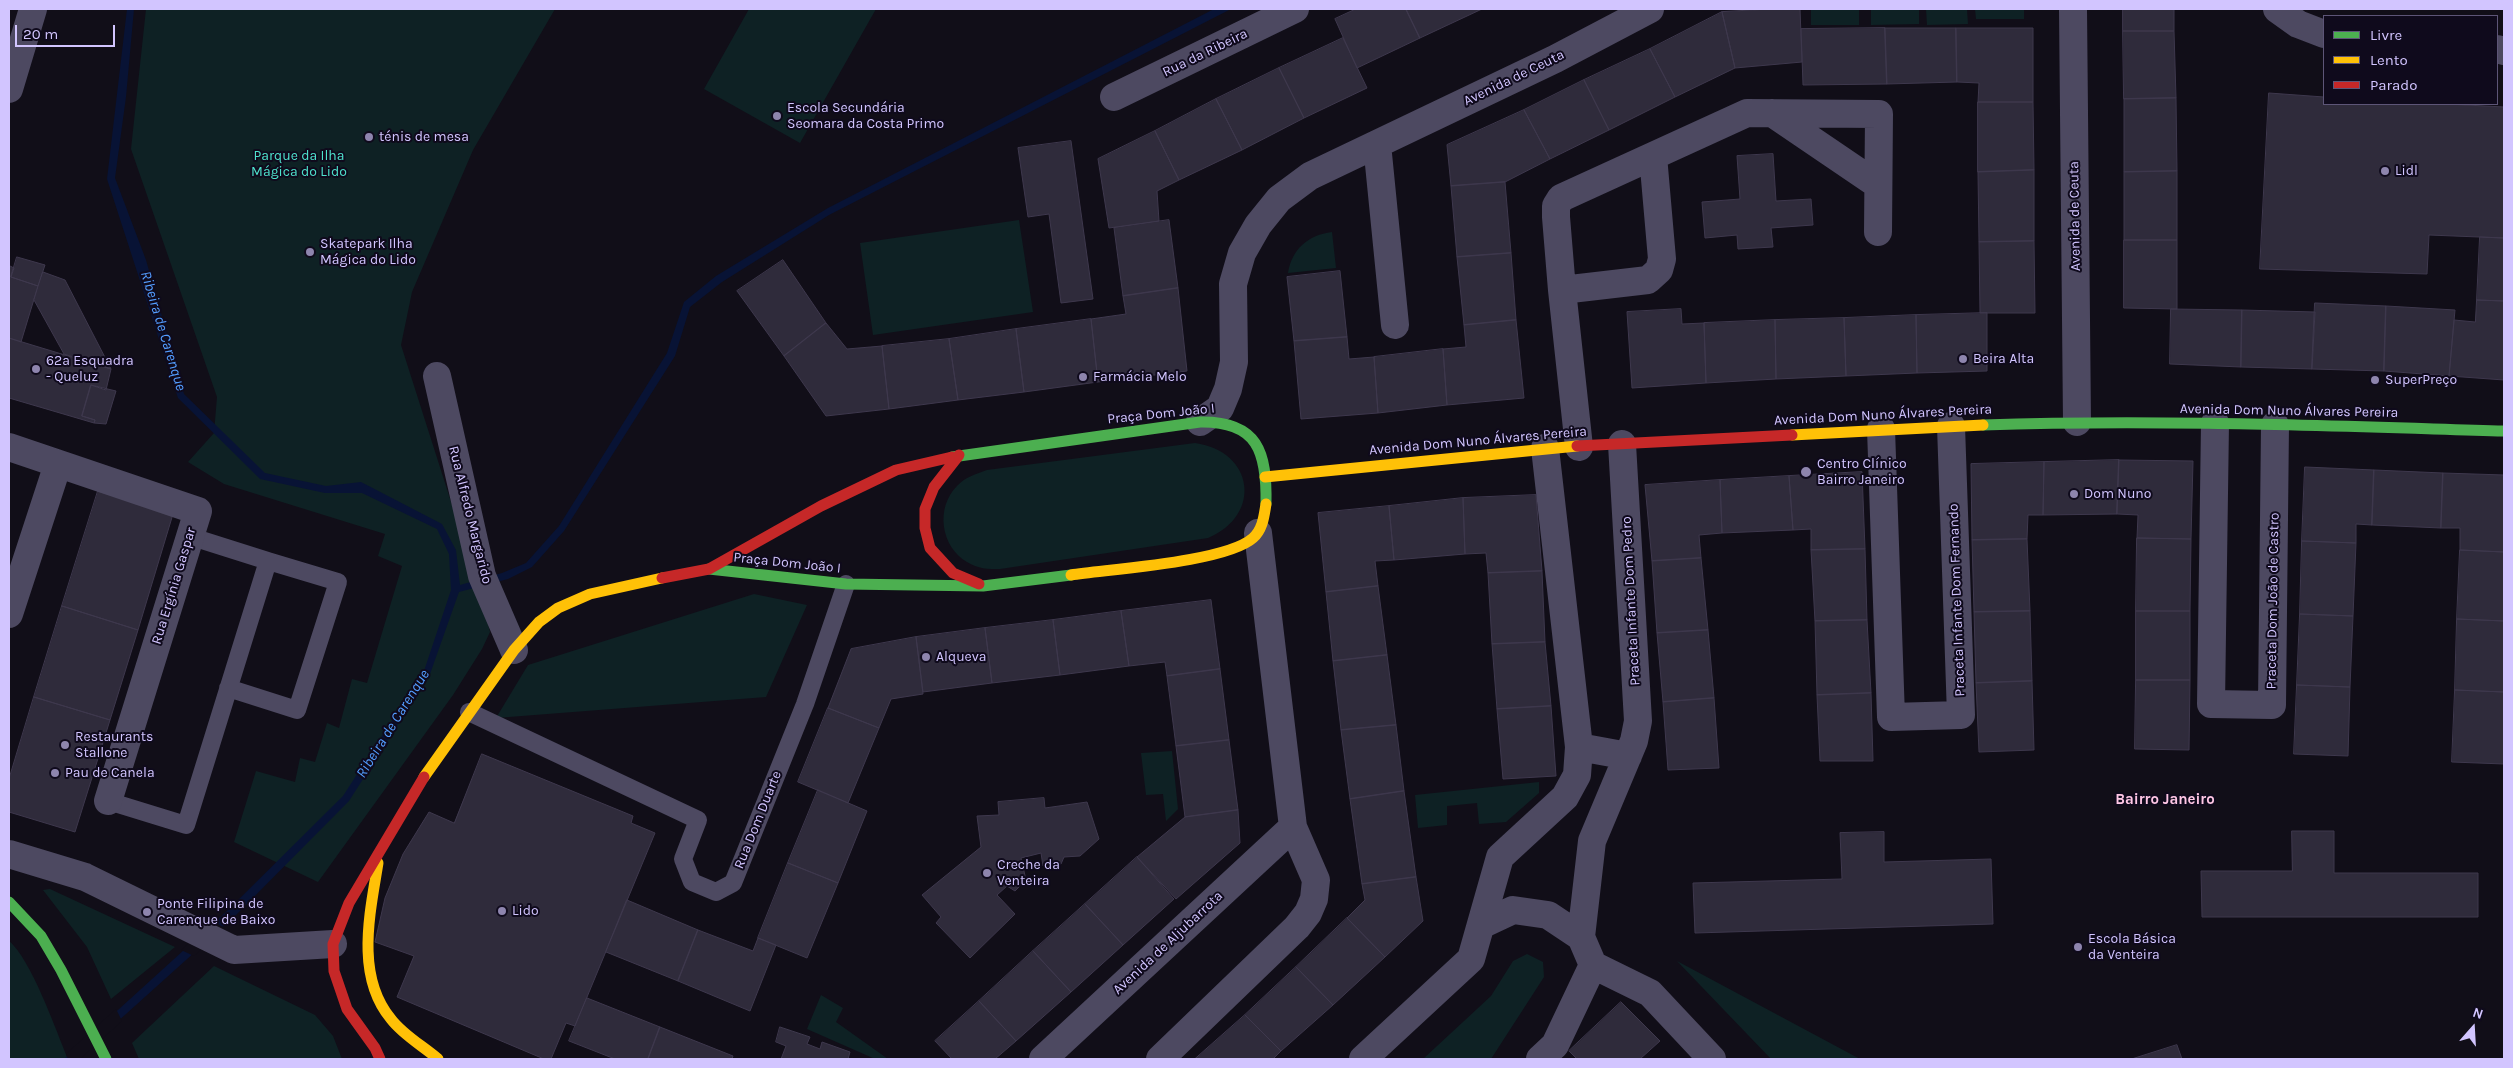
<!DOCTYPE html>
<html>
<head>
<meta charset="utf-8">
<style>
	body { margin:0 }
	#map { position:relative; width:2513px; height:1068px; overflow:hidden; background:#110e18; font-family:Karla,sans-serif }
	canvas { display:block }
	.frame { position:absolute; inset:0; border:10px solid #d2c5ff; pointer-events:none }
	.legend { position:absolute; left:2323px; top:15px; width:175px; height:90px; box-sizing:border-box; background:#0f0a1c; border:1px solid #5d5577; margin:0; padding:6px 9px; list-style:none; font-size:15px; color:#d2c5ff }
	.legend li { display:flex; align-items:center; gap:10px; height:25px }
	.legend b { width:25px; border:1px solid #5d5577 }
	.north { position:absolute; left:2448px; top:1003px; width:50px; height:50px; -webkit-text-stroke:4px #0f0a1c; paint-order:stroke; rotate:19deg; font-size:14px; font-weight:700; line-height:20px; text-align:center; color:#d2c5ff }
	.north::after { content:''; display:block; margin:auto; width:18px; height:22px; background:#d2c5ff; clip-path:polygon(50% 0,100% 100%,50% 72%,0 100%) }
	.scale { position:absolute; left:15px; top:25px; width:100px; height:22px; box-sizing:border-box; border:2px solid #d2c5ff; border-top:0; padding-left:6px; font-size:15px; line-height:18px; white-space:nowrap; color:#d2c5ff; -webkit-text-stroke:4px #0f0a1c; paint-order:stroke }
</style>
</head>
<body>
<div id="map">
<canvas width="2513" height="1068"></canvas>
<div class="frame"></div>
<ul class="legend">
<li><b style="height:6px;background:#4caf50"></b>Livre</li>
<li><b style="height:6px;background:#ffc107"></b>Lento</li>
<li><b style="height:6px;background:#c62828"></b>Parado</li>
</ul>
<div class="north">N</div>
<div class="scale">20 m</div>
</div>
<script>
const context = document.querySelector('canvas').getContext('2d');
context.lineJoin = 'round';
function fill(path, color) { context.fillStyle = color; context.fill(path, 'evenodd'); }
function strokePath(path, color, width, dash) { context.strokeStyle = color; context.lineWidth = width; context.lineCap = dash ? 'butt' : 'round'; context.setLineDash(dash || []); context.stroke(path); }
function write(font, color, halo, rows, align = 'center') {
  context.font = font + ' Karla,sans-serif'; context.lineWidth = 4; context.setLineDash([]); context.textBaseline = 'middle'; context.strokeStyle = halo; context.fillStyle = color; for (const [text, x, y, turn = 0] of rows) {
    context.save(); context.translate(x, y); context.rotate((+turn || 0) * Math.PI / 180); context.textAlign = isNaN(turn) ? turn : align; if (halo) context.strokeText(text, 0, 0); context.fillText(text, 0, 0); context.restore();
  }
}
fill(new Path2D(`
	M146 9H555L473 150 412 292 401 345 482 599 490 632 482 649 453 695 318 882 234 842 256 771 295 782 300 758 315 762 327 723 339 728 352 679 367 683 402 566 378 556 385 534 224 484 188 462 214 433 217 397 131 149Z
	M749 9H876L800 143 704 89Z
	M1811 9H1859V25H1811Z
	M1871 9H1919V24L1871 25Z
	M1926 9H1967L1968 24 1927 25Z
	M1975 9H2024V19H1976Z
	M1019 220 1033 312 873 335 860 243Z
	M1332 232 1336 268 1288 273C1292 249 1308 235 1332 232Z
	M1195 443C1254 451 1263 515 1208 538L1000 569C988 569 978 569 967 562 941 547 935 508 957 486 965 477 976 474 987 470Z
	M754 594 807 605 766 697 496 718 528 665Z
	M1172 751 1178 809 1166 821 1163 794 1146 795 1141 753Z
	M1539 782V793L1506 822 1479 824 1477 803 1447 806V825L1418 828 1415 795Z
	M50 889 175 947 111 999 87 947 43 890Z
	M9 941C31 959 56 1030 68 1059H9Z
	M1527 954 1543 962 1544 977 1491 1059H1423L1491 996 1513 961Z
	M1677 961 1860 1059H1771Z
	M214 966 315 1015 333 1036 342 1059H139L132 1043Z
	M821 995 843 1008 836 1022 888 1059H875L807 1029Z`), '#0e2124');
fill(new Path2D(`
	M127 9H134L126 97 115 178 146 260 184 394 265 473 326 486 361 482 442 524 456 550 460 585 502 573 526 563 559 526 667 353 684 302 716 276 828 208 1214 9H1231L829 215 722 282 690 307 675 356 564 531 532 567 508 579 459 592 430 674 349 801 236 915 76 1059H64L228 910 343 796 424 671 451 590 449 554 437 529 362 493H325L260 479 178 398 107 179Z`), '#081335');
fill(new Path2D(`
	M213 921 225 928 194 956 181 950Z
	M116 1009 122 1021 80 1059H68L66 1054Z`), '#110e18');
const building = new Path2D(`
	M1356 9H1406L1420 38 1357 68 1335 19Z
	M1406 9H1482L1420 38Z
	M1770 9H1800L1802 62 1735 68 1722 12Z
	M2123 9H2174V31H2123Z
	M1722 12 1735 68 1675 97 1650 49Z
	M1885 28 1887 84 1803 85 1801 29Z
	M1885 28H1956L1957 82 1887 84Z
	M1956 28H2033V102H1978L1979 83 1957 82Z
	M2123 31H2174L2176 98 2124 99Z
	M1343 38 1367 88 1304 118 1279 68Z
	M1650 49 1675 97 1609 130 1584 80Z
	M1279 68 1304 118 1242 150 1216 99Z
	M1584 80 1609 130 1550 159 1524 110Z
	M2269 93 2324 97V104H2447L2504 107V238L2429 235 2427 274 2260 269Z
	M2176 98 2177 171 2124 172V99Z
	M1216 99 1242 150 1179 180 1155 131Z
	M1978 102H2033L2034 170 1978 172Z
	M1524 110 1550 159 1505 182 1451 186 1447 145Z
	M1155 131 1179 180 1157 191 1159 221 1109 228 1098 159Z
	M1071 141 1093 299 1061 303 1049 214 1028 217 1018 148Z
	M1773 154 1776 201 1811 199 1813 225 1771 228 1773 247 1738 249 1737 235 1705 238 1702 202 1740 199 1737 156Z
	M2034 170V241L1979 242 1978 172Z
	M2177 171V240H2124V172Z
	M1505 182 1511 253 1457 257 1451 186Z
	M1169 220 1178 288 1123 296 1114 228Z
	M2480 237 2504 238V301L2477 300Z
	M2124 240H2177V309L2124 308Z
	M2034 241 2035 313H1980L1979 242Z
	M1511 253 1516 320 1464 325 1457 257Z
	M17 257 45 265 38 286 11 277Z
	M783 260 826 323 784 356 737 291Z
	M10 266 14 268 11 277 38 286 21 342 9 338Z
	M1340 271 1347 337 1294 341 1287 277Z
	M43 272 65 280 111 369 64 354 34 300Z
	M1178 288 1187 371 1098 382 1091 319 1126 314 1123 296Z
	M2477 300 2504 301V380L2449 376 2454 320 2475 322Z
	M2315 303 2386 306 2384 371 2312 369Z
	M2386 306 2455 310 2449 376 2384 371Z
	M1681 309 1682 324 1704 323 1706 383 1632 388 1627 312Z
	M2171 309 2242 310 2241 367 2170 364Z
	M2242 310 2315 312 2312 369 2241 367Z
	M1987 313V371L1917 373 1916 315Z
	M1916 315 1917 373 1846 376 1844 318Z
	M1844 318 1846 376 1776 379 1775 320Z
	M1091 319 1098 382 1024 392 1016 329Z
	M1516 320 1524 398 1447 405 1443 349 1466 347 1464 325Z
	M1775 320 1776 379 1706 383 1704 323Z
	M826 323 847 349 882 346 889 409 826 416 784 356Z
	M1016 329 1024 392 958 400 949 339Z
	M1347 337 1349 359 1374 357 1378 413 1301 419 1294 341Z
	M9 338 111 369 106 390 91 385 82 416 95 420 94 423 9 398Z
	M949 339 958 400 889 409 882 346Z
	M1443 349 1447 405 1378 413 1374 357Z
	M91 385 116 391 106 424 94 423 95 420 82 416Z
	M2119 460 2117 514 2043 515 2044 462Z
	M2119 460 2193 461 2191 539 2137 538 2138 515 2117 514Z
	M2044 462 2043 515H2028L2027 539 1972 540 1971 464Z
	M2305 467 2374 470 2372 525 2356 524V543L2302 541Z
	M2374 470 2443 473 2441 528 2372 525Z
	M1862 472 1865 549 1811 550V529L1793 530 1789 476Z
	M2443 473 2504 475V552L2460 550V528H2441Z
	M1789 476 1793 530 1722 533 1720 480Z
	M1720 480 1722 533 1699 535 1701 558 1652 561 1645 485Z
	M98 491 173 514 138 630 62 606Z
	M1536 495 1542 571 1488 573 1486 553 1465 554 1463 498Z
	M1463 498 1465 554 1394 560 1389 506Z
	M1389 506 1394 560 1375 561 1378 586 1326 592 1318 513Z
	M2137 538 2191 539 2190 611H2136Z
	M2027 539 2030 611 1974 612 1972 540Z
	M2302 541 2356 543 2353 616 2300 614Z
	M1865 549 1867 620 1815 621 1811 550Z
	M2460 550 2504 552V621L2457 619Z
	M1701 558 1708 630 1657 633 1652 561Z
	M1542 571 1545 642 1492 644 1488 573Z
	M1378 586 1387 655 1333 661 1326 592Z
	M1211 600 1220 669 1167 676 1165 662 1129 666 1121 611Z
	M62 606 138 630 110 720 34 697Z
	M1121 611 1129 666 1060 675 1053 620Z
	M2030 611 2032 681 1976 683 1974 612Z
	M2136 611H2190V680H2136Z
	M2300 614 2353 616 2350 687 2297 685Z
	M2457 619 2504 621V692L2455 690Z
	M1053 620 1060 675 992 683 985 628Z
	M1867 620 1871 693 1817 695 1815 621Z
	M985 628 992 683 923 692 916 637Z
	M1708 630 1714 698 1663 702 1657 633Z
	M916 637 923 694 891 699 879 728 828 708 851 649Z
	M1545 642 1551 706 1497 709 1492 644Z
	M1387 655 1396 725 1341 730 1333 661Z
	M1220 669 1229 740 1176 746 1167 676Z
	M2136 680H2190L2189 750 2135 749Z
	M2032 681 2034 750 1979 752 1976 683Z
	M2297 685 2350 687 2348 756 2294 754Z
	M2455 690 2504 692V764L2452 762Z
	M1871 693 1873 761H1820L1817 695Z
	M34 697 110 720 75 832 9 812V779Z
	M1714 698 1719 768 1668 770 1663 702Z
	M1551 706 1556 776 1503 779 1497 709Z
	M828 708 879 728 848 803 798 782Z
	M1396 725 1404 791 1350 799 1341 730Z
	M1229 740 1238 810 1185 817 1176 746Z
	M482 754 633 816 631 823 655 833 575 1026 566 1023 551 1059H544L397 997 414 956 375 942 385 898 403 854 429 812 454 823Z
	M818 790 867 811 838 883 788 863Z
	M1404 791 1416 877 1362 884 1350 799Z
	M1044 798 1045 808 1087 802 1099 839 1080 856 1064 857 1061 864 1043 866 1041 853 1021 858 1026 880 1015 891 1007 886 997 895 1015 914 970 958 936 923 941 917 922 895 981 847 977 816 999 815 998 802Z
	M1238 810 1240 843 1176 899 1137 857 1185 817Z
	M2292 831H2334V873H2478V917H2202L2201 871H2292Z
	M1884 832V862L1991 859 1993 924 1695 933 1693 883 1842 879 1840 833Z
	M1137 857 1174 899 1123 945 1085 904Z
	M788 863 838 883 807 958 758 938Z
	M1416 877 1423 921 1385 957 1347 918 1365 900 1362 884Z
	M627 900 698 930 678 981 606 952Z
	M1085 904 1123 945 1071 992 1033 951Z
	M1347 918 1385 957 1333 1005 1296 967Z
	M698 930 753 951 758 938 776 945 750 1011 678 981Z
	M1033 951 1071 992 1016 1041 979 1001Z
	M1296 967 1333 1005 1281 1051 1245 1015Z
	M587 998 660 1027 648 1059H615L569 1041Z
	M979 1001 1016 1041 995 1059H952L935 1041Z
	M1621 1002 1660 1041 1640 1059H1577L1569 1051Z
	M1245 1015 1281 1051 1273 1059H1195Z
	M660 1027 733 1056 732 1059H648Z
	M780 1027 810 1037 807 1044 820 1049 822 1042 850 1052 848 1059H781L786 1046 776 1042Z
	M2177 1045 2182 1059H2132Z`);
fill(building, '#2f2b3b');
strokePath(building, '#3e384d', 1);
strokePath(new Path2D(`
	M228 688 297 710 338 582 268 561
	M469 712 698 820 683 859 692 882 716 892 733 883 805 704 846 584
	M108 801 186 825 268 561 189 536`), '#4d4961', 18);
strokePath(new Path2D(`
	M2073 9 2077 422
	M2277 9 2298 24 2324 34
	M2497 49 2504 51
	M9 89 33 9
	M1114 97 1295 9
	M1772 113 1878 185
	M1377 144 1395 325
	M1562 290 1556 217V206L1561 198 1747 113 1879 114 1878 232
	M437 376 482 576 514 650
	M1200 422 1220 408 1228 389 1234 362 1233 284 1242 253 1258 225 1279 199 1310 176 1555 59 1650 9
	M2215 423 2211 704 2272 705 2275 425
	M1881 429 1891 717 1961 715 1951 426
	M9 447 198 511 108 801
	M1579 447 1562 290 1648 280 1659 270 1662 259 1653 156
	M9 614 58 464
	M1579 747 1628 756
	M9 854 85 877 234 950 333 944
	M1481 925 1513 910 1548 915 1581 937
	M1593 965 1650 993 1712 1059
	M1043 1059 1293 827
	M1160 1059 1297 927 1308 913 1314 899 1316 880 1293 827 1258 533
	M1363 1059 1471 959 1500 857 1565 797 1577 775 1579 747 1545 448
	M1540 1059 1555 1045 1593 965 1581 937 1592 841 1634 741 1638 721 1622 444`), '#4d4961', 28);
strokePath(new Path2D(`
	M1983 425C2157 419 2330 426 2504 431
	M952 457 1200 422C1258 421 1267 452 1266 504
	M709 569 846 584 983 586 1071 575
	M9 902 41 936 61 970 106 1059`), '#4caf50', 11);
strokePath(new Path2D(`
	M1792 435 1983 425
	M1265 477 1577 446
	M1071 575C1111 569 1226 562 1253 538 1263 529 1264 516 1266 504
	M424 777 514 650 539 622 558 608 590 594 662 578
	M378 863C370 913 355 976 391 1019 403 1035 423 1046 438 1059`), '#ffc107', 11);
strokePath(new Path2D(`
	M1577 446 1792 435
	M959 455 934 487 925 509V528L930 548 953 573 979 584
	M662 578 709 569 821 506 896 470 952 457
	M380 1059 375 1048 347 1009 334 971 333 944 349 903 424 777`), '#c62828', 11);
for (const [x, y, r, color] of [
	[777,116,5,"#8e85ae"],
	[369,137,5,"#8e85ae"],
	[2385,171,5,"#8e85ae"],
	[310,252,5,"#8e85ae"],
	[1963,359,5,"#8e85ae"],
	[36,369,5,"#8e85ae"],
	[1083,377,5,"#8e85ae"],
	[2375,380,5,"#8e85ae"],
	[1806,472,6,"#8e85ae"],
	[2074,494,5,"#8e85ae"],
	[926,657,5,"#8e85ae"],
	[65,745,5,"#8e85ae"],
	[55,773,5,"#8e85ae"],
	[987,873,5,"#8e85ae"],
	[502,911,5,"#8e85ae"],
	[147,912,5,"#8e85ae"],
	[2078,947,5,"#8e85ae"]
]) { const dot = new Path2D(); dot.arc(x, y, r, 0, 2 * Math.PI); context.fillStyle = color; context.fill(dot); strokePath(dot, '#0f0a1c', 2); }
write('14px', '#d2c5ff', '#0f0a1c', [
	["Rua da Ribeira",1205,53,-26],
	["Avenida de Ceuta",1514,78,-26],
	["Avenida de Ceuta",2075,216,-91],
	["Avenida Dom Nuno Álvares Pereira",2289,411,1],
	["Praça Dom João I",1161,414,-6],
	["Avenida Dom Nuno Álvares Pereira",1883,415,-3],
	["Avenida Dom Nuno Álvares Pereira",1478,441,-5],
	["Rua Alfredo Margarido",470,515,76],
	["Praça Dom João I",787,563,6],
	["Rua Ergínia Gaspar",174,586,-73],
	["Praceta Infante Dom Fernando",1957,600,-92],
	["Praceta Infante Dom Pedro",1631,601,-93],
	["Praceta Dom João de Castro",2273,601,-89],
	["Rua Dom Duarte",758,820,-68],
	["Avenida de Aljubarrota",1168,943,-43]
]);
write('14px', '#d2c5ff', '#0f0a1c', [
	["Escola Secundária",787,108],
	["Seomara da Costa Primo",787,124],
	["ténis de mesa",379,137],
	["Lidl",2395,171],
	["Skatepark Ilha",320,244],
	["Mágica do Lido",320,260],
	["Beira Alta",1973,359],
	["62ª Esquadra",46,361],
	["- Queluz",46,377],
	["Farmácia Melo",1093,377],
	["SuperPreço",2385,380],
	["Centro Clínico",1817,464],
	["Bairro Janeiro",1817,480],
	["Dom Nuno",2084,494],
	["Alqueva",936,657],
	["Restaurants",75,737],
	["Stallone",75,753],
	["Pau de Canela",65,773],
	["Creche da",997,865],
	["Venteira",997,881],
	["Ponte Filipina de",157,904],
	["Carenque de Baixo",157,920],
	["Lido",512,911],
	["Escola Básica",2088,939],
	["da Venteira",2088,955]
], 'left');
write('14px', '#4ee2cd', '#0f0a1c', [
	["Parque da Ilha",299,156],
	["Mágica do Lido",299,172]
]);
write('italic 15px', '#539dff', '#0f0a1c', [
	["Ribeira de Carenque",163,331,73],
	["Ribeira de Carenque",393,724,-58]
]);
write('bold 15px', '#ffc7e5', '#0f0a1c', [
	["Bairro Janeiro",2165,800]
]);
</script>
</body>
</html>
